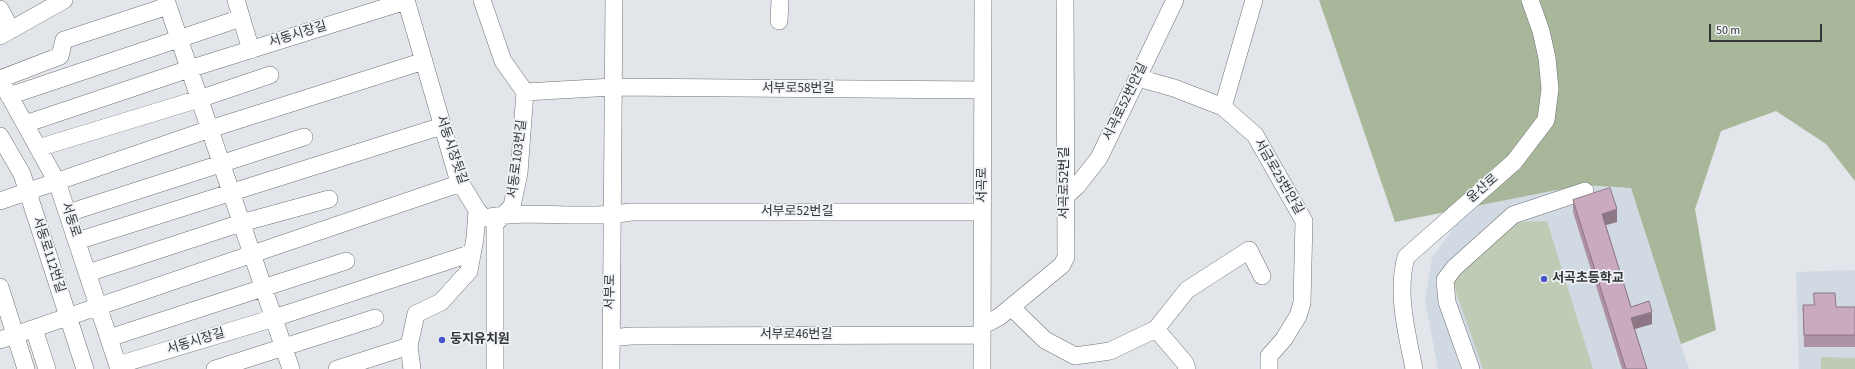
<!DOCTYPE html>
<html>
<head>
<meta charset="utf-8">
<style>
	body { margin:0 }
	#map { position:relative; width:1855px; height:369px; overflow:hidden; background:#e2e5e9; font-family:"Source Sans 3",sans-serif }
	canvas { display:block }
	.scale { position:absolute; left:1709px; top:24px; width:113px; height:18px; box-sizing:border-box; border:2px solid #343537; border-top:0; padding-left:5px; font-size:12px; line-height:14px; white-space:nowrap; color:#343537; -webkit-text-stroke:3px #eff2f6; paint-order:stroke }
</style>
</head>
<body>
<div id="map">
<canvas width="1855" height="369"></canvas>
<div class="scale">50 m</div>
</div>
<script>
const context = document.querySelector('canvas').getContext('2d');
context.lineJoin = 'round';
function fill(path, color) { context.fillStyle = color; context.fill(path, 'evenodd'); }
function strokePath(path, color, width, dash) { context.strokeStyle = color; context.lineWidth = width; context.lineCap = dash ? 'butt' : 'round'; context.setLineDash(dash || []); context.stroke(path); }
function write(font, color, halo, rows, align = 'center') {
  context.font = font + ' "Source Sans 3","Noto Sans KR",sans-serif'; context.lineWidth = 3.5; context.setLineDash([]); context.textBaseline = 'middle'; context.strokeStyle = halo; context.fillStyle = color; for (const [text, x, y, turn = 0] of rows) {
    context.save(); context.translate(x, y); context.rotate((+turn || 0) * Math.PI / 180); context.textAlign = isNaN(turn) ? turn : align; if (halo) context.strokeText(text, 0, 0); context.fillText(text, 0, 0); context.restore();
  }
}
fill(new Path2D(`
	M1582 185 1631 188 1689 369H1438L1425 301 1432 258 1468 207Z
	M1855 270V369H1799L1796 272Z`), '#d1d9e3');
fill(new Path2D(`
	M1547 221 1593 369H1483L1452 280 1516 222Z
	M1821 357 1855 358V369H1821Z`), '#bfcbb4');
fill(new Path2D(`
	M1319 0H1855V181L1826 144 1776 111 1721 131 1695 209 1716 330 1681 344 1631 188 1582 185 1395 222Z`), '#a8b799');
const minor = new Path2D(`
	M166 0 291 369
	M236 0 251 50
	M406 0 458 179 477 210 475 238 469 271 441 302 416 314 409 346 412 369
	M482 0 503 61 525 92 519 173 512 206 495 224V369
	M0 9 11 30
	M779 21 780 0
	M0 36 64 0
	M1138 78 1174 88 1223 107 1255 135 1304 221 1302 303 1298 316 1284 339 1269 356V369
	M0 79 57 182 119 369
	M0 79 60 56 64 40 168 6
	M525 92 613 87 983 90
	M9 96 241 18
	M1223 107 1254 0
	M25 124 189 69 406 1
	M0 136 22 174 85 369
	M38 148 199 99 270 75
	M1065 197 1077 186 1099 158 1175 0
	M0 201 210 129 424 61
	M477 210 484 218C533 209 583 220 631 212H982
	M68 213 304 137
	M77 241 442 126
	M88 273 241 223 329 199
	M0 287 26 369
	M1011 307 1045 340 1075 356 1110 351 1156 329
	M982 326 999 317 1062 265 1066 257 1065 0
	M34 329 47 369
	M109 338 346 261
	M611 338 631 336 982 335
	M0 340 461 183
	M118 365 274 318 472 253
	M215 369 375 318
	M337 369 409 346
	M611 369 614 0
	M982 369 983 0
	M1187 369 1185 363 1156 329 1187 290 1249 250 1262 276
	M1414 369C1407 333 1396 294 1406 257L1514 162 1546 120 1550 89 1547 58 1541 31 1530 0
	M1471 369 1447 302 1445 280 1454 268 1513 215 1585 191`);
strokePath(minor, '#707377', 18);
strokePath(minor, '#fff', 17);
fill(new Path2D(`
	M1573 200 1617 222 1606 225 1631 307 1652 324 1635 329 1647 369H1622L1573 212Z
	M1803 305 1836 307H1855V347H1804Z`), '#ad92a3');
fill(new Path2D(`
	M1617 209V222L1602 226V214Z
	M1652 312V324L1631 330V318Z`), '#8d7785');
const building = new Path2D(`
	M1610 188 1617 209 1602 214 1631 307 1649 301 1652 312 1631 318 1647 369H1626L1573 200Z
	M1814 293H1835L1836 307H1855V335H1804L1803 305H1814Z`);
fill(building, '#c9aabe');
strokePath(building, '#8d7785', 1);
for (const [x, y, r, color] of [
	[1544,279,4,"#4954c9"],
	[442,340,4,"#4954c9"]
]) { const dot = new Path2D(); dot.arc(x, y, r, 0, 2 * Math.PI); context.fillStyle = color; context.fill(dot); strokePath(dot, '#eff2f6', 1.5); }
write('13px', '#343537', '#eff2f6', [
	["서동시장길",298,35,-17],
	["서부로58번길",798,89],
	["서곡로52번안길",1126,102,-64],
	["서동시장뒷길",451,150,71],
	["서동로103번길",518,159,-83],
	["서금로25번안길",1278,177,60],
	["서곡로52번길",1065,183,-90],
	["서곡로",983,185,-90],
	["윤산로",1483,189,-41],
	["서부로52번길",797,212],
	["서동로",70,220,72],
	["서동로112번길",48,255,72],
	["서부로",611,292,-89],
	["서부로46번길",796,335],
	["서동시장길",196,342,-17]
]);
write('bold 13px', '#343537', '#eff2f6', [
	["서곡초등학교",1552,279],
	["둥지유치원",450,340]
], 'left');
</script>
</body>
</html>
